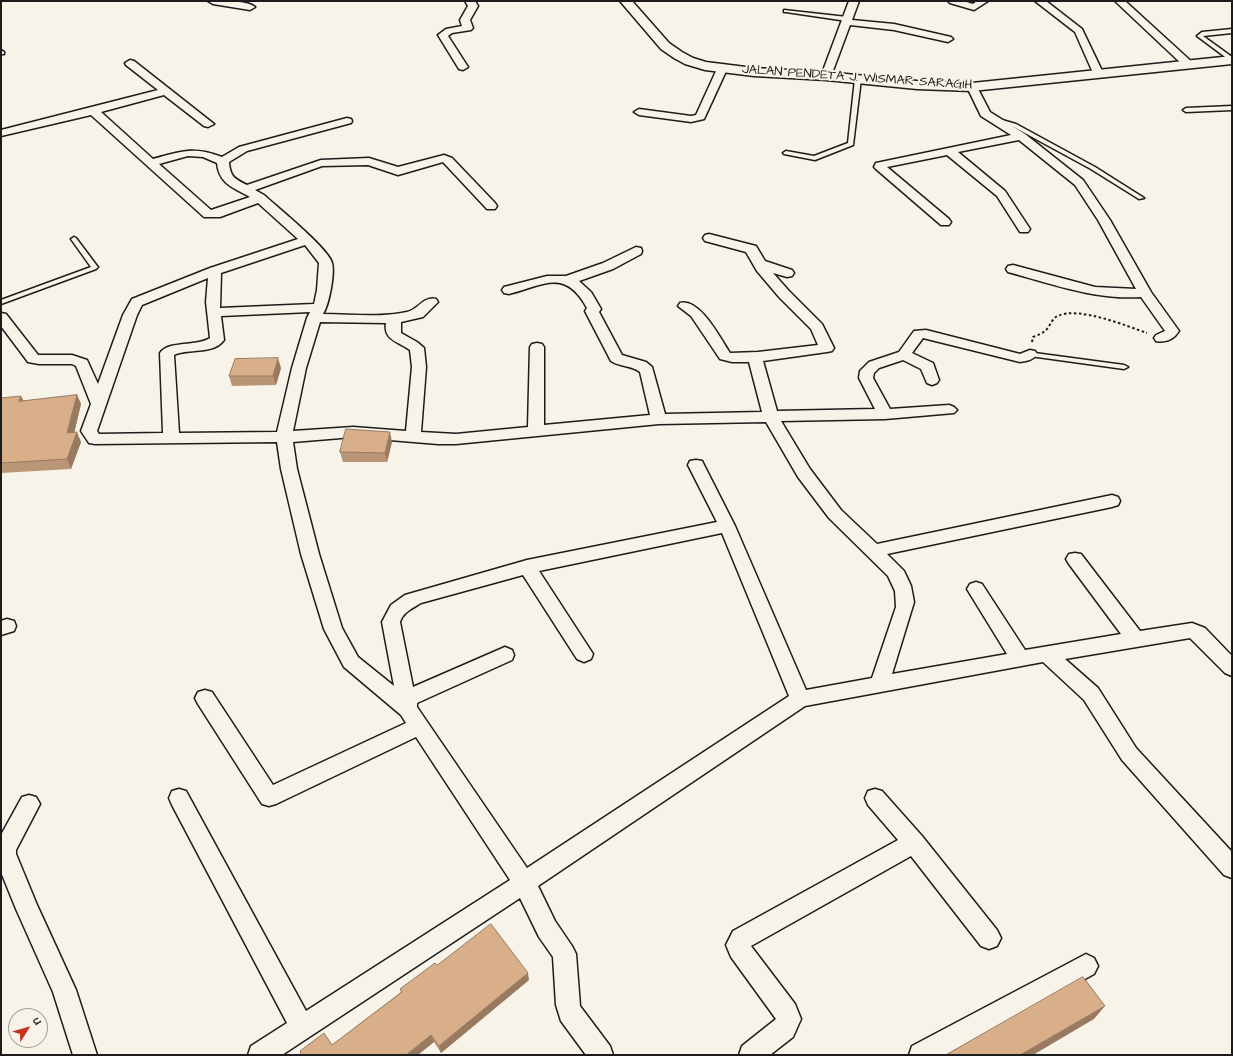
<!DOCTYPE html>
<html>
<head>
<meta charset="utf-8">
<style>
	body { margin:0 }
	#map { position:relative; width:1233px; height:1056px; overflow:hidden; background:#f7f3e8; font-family:"Architects Daughter",sans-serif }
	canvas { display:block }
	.frame { position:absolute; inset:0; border:2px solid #1c1c1c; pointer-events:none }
	.north { position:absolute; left:8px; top:1008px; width:40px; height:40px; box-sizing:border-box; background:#f7f3e8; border:1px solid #9f9d96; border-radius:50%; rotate:53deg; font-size:11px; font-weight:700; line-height:16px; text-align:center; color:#1c1c1c }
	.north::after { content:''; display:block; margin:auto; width:14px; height:18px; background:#c8321e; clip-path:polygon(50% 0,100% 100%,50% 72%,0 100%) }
</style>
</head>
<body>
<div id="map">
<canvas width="1233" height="1056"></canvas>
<div class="frame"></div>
<div class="north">U</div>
</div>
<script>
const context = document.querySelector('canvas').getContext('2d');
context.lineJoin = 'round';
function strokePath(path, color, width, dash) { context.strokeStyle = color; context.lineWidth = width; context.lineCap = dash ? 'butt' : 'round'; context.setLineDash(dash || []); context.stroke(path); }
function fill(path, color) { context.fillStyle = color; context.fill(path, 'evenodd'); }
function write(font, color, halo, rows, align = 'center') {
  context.font = font + ' "Architects Daughter",sans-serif'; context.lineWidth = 4; context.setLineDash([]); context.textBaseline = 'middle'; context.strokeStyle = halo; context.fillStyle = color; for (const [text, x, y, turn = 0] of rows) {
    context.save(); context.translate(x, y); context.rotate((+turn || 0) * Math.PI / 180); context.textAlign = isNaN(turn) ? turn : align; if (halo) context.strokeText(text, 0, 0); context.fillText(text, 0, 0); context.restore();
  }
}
const service = new Path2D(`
	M784 10 847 17 850 19 847 21 786 12H784Z
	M1232 29V33L1203 36 1232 57V62L1197 36 1202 32Z
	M1 50 4 52V54H1Z
	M858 77 861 79 853 145 815 160 784 154 783 153 786 151 814 156 848 143 855 79Z
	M1232 106V110L1186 112 1183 110 1186 108Z
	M995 118 1016 124 1095 167 1144 198 1139 199 1091 169 1012 126 993 121 992 120Z
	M74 237 76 238 97 266 98 267 96 269 1 304V300L91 267 71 239Z
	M1027 352 1124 365 1128 367 1124 369 1030 356 1026 354Z`);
const minor = new Path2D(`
	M208 1C220 1 247 0 255 7L250 10 213 4Z
	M465 1H475L478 6 470 20 473 28 471 30 452 33 448 36 468 67 463 70 459 69 438 35 446 29 462 26 460 20 468 6Z
	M849 1H859L852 20 894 24 951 37 953 39 948 42 894 30 850 25 831 76 826 79 822 78 821 76Z
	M948 1H963L973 4 977 1H988L974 10 950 3Z
	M1035 1H1046L1082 29 1104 75 1103 77H1095L1094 75 1075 32Z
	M1115 1H1125L1193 63 1194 65 1193 67H1185Z
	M130 60 134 61 214 124 208 127 204 126 164 95 101 112 153 159C181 151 194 146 222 157L239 147 347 118 351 119 352 121 351 123 247 151 229 162C230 177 235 179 247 185L321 160 369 158 398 167 444 155 452 158 495 203 497 206 495 209H487L443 162 398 175 368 165 322 166 255 190 264 195C277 207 329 249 332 263 335 273 329 305 323 314 351 314 380 318 407 312 418 310 423 296 436 299L438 302 423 317 401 322V333L417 342 424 348 426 367 421 432 456 434 528 427 530 347 532 344 537 343 542 344 544 347V425L650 415 640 372C631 365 620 367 611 361L585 311 587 308C565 268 544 285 509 294L504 293 502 290 504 287 547 276H566L603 263 636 247 641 248 642 251 641 254 613 269 579 281 591 292 601 309 599 312 622 355 646 362 652 367 665 414 762 412 749 362H732L720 359 691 316 678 306 680 303C700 298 720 338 730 353L758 352 818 345 811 329 779 297 757 271 746 252 705 241 703 238 705 235 709 234 756 246 765 261 792 270 794 273 792 276 787 277 773 273 789 291 822 324 834 348 832 351 827 352 763 361 777 411 875 409 859 378 860 371 869 362 899 352 914 331 926 330 1020 354 1030 350 1035 351 1037 354C1033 360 1027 361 1020 362L923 338 912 353 933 363 939 380 937 383 932 385 927 383 921 369 903 360 879 368 874 373 873 378 890 409 949 405 954 407 957 410 954 413 885 419 781 421 810 469 841 510 877 544 1112 495 1118 497 1120 501 1118 505 1112 507 887 554 904 571 911 586 914 602 892 674 1007 654 967 589 970 584 976 582 982 584 1025 650 1121 634 1069 564 1066 559 1069 554 1075 553 1081 554 1140 631 1192 623 1205 628 1232 656V676L1225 673 1190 638 1065 659 1098 688 1136 748 1232 852V878L1224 875 1122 760 1084 700 1043 662 805 706 538 886 555 921 572 946 576 954 580 1006 610 1046 613 1055H586L561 1021 556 1005 553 957 539 937 520 898 282 1055H248L251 1046 287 1023 172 805 169 798 172 791 179 789 186 791 306 1011 510 880 416 737 276 804 269 806 262 804 198 704 195 698 198 692 205 690 212 692 273 785 406 723 401 715 344 667 324 629 301 554 281 469 277 442 95 444 89 443 81 431 91 404 76 366 72 364H39L28 362 1 326V313L6 314 38 355H72L87 360 98 384 123 315 132 299 210 268 298 239 258 203 220 217H204L91 115 1 136V130L158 90 126 65 125 63ZM188 156 203 157 217 163C219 184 234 188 250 197L211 210 159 164ZM305 245 319 263 317 290 314 304 220 308 221 273ZM208 278 206 302 210 338C197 347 169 340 160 353L163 433 99 434 97 431 137 315 142 305ZM310 312 307 318 292 368 277 432 179 433 174 355C189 348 213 355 224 340L221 316ZM320 322 386 323C383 340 399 342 410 350L412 367 406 431 353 427 293 431 306 368ZM766 422 798 477 829 518 888 576 895 591 896 607 872 678 806 690 735 526 704 465 702 461 696 460 690 461 688 465 717 522 527 560 405 595 391 605 382 622 394 686 358 657 342 628 319 554 297 469 293 442 353 437 438 444H456L659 424ZM722 533 789 696 527 868 417 707V703L512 660 514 655 512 650 505 647 413 687 400 622C403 612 413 608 421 603L523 575 577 659 584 662 591 659 593 654 539 571Z
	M722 66 727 69 704 119 691 122 639 115 634 112 639 109 691 116 696 115 717 69Z
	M972 84 977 87 990 112 1025 134 1083 180 1110 220 1151 292 1179 331C1174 339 1166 343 1156 341L1154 338 1156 335 1165 331 1141 297C1095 300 1052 284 1008 272L1006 269 1008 266 1013 265 1095 287 1136 289 1098 220 1075 185 1019 140 958 152 1005 191 1030 229 1028 232H1020L997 196 947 155 887 167 949 219 951 222 949 225H941L876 169 874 167 876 163 1011 135 981 116 967 87Z
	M7 619 14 621 16 626 14 631 1 635V621Z
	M875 789 882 791 922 836 997 930 1001 938 997 946 989 949 981 946 911 856 751 946 795 1004 801 1019 793 1037 770 1055H739L742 1046 776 1019 731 957 726 945 733 931 898 840 868 805 865 798 868 791Z
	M29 795 36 797 40 804 16 850V854L37 905 76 990 97 1055H73L53 992 16 909 1 872V835L22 797Z
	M1086 954 1094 958 1098 966 1094 974 946 1055H909L912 1046Z`);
const tertiary = new Path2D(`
	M620 1H632L669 43 682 52 693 58 706 62 754 68 826 72 917 81 972 83 1232 56V64L972 91 917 89 826 80 754 76 705 70 685 64 674 58 661 49Z`);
strokePath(service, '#1c1c1c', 3);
strokePath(minor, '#1c1c1c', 3);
strokePath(tertiary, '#1c1c1c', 3);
strokePath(new Path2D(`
	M1032 342 1033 337C1038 335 1043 333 1046 330 1051 325 1052 318 1058 316 1078 306 1127 326 1147 333`), '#1c1c1c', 2, [2.5, 2.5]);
fill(service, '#f7f3e8');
fill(minor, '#f7f3e8');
fill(tertiary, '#f7f3e8');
fill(new Path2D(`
	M281 368 276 385 232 386 229 376Z
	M77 395 81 404 74 433 81 442 71 469 1 473V398L23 401Z
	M392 442 387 462H343L340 452Z
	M437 965 529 980 441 1053 434 1042 301 1053 332 1045 401 992 400 989Z`), '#ba9676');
fill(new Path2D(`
	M278 358 281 368 276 385 273 376Z
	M77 395 81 404 72 442 67 433Z
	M21 396 26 405 19 401Z
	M77 432 81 442 71 469 67 459Z
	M390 432 392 442 387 462 385 453Z
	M528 973 529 980 441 1053 439 1046Z
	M1105 1006 1094 1019 1033 1055H1020Z
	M431 1035 434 1042 418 1055H406Z`), '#977a60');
const building = new Path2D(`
	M278 358 273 376H229L235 359Z
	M77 395 67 433 77 432 67 459 1 463V398L21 396 19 401Z
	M346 429 390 432 385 453 340 452Z
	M491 924 528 973 439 1046 431 1035 406 1055H299L301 1053 300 1051 324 1033 332 1045 402 992 400 989 435 963 437 965Z
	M1083 977 1105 1006 1020 1055H946Z`);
fill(building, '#d8af89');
strokePath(building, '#977a60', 1);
write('13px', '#1c1c1c', '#f7f3e8', [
	["JALAN PENDETA J. WISMAR SARAGIH",857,78,4]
]);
</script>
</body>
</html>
